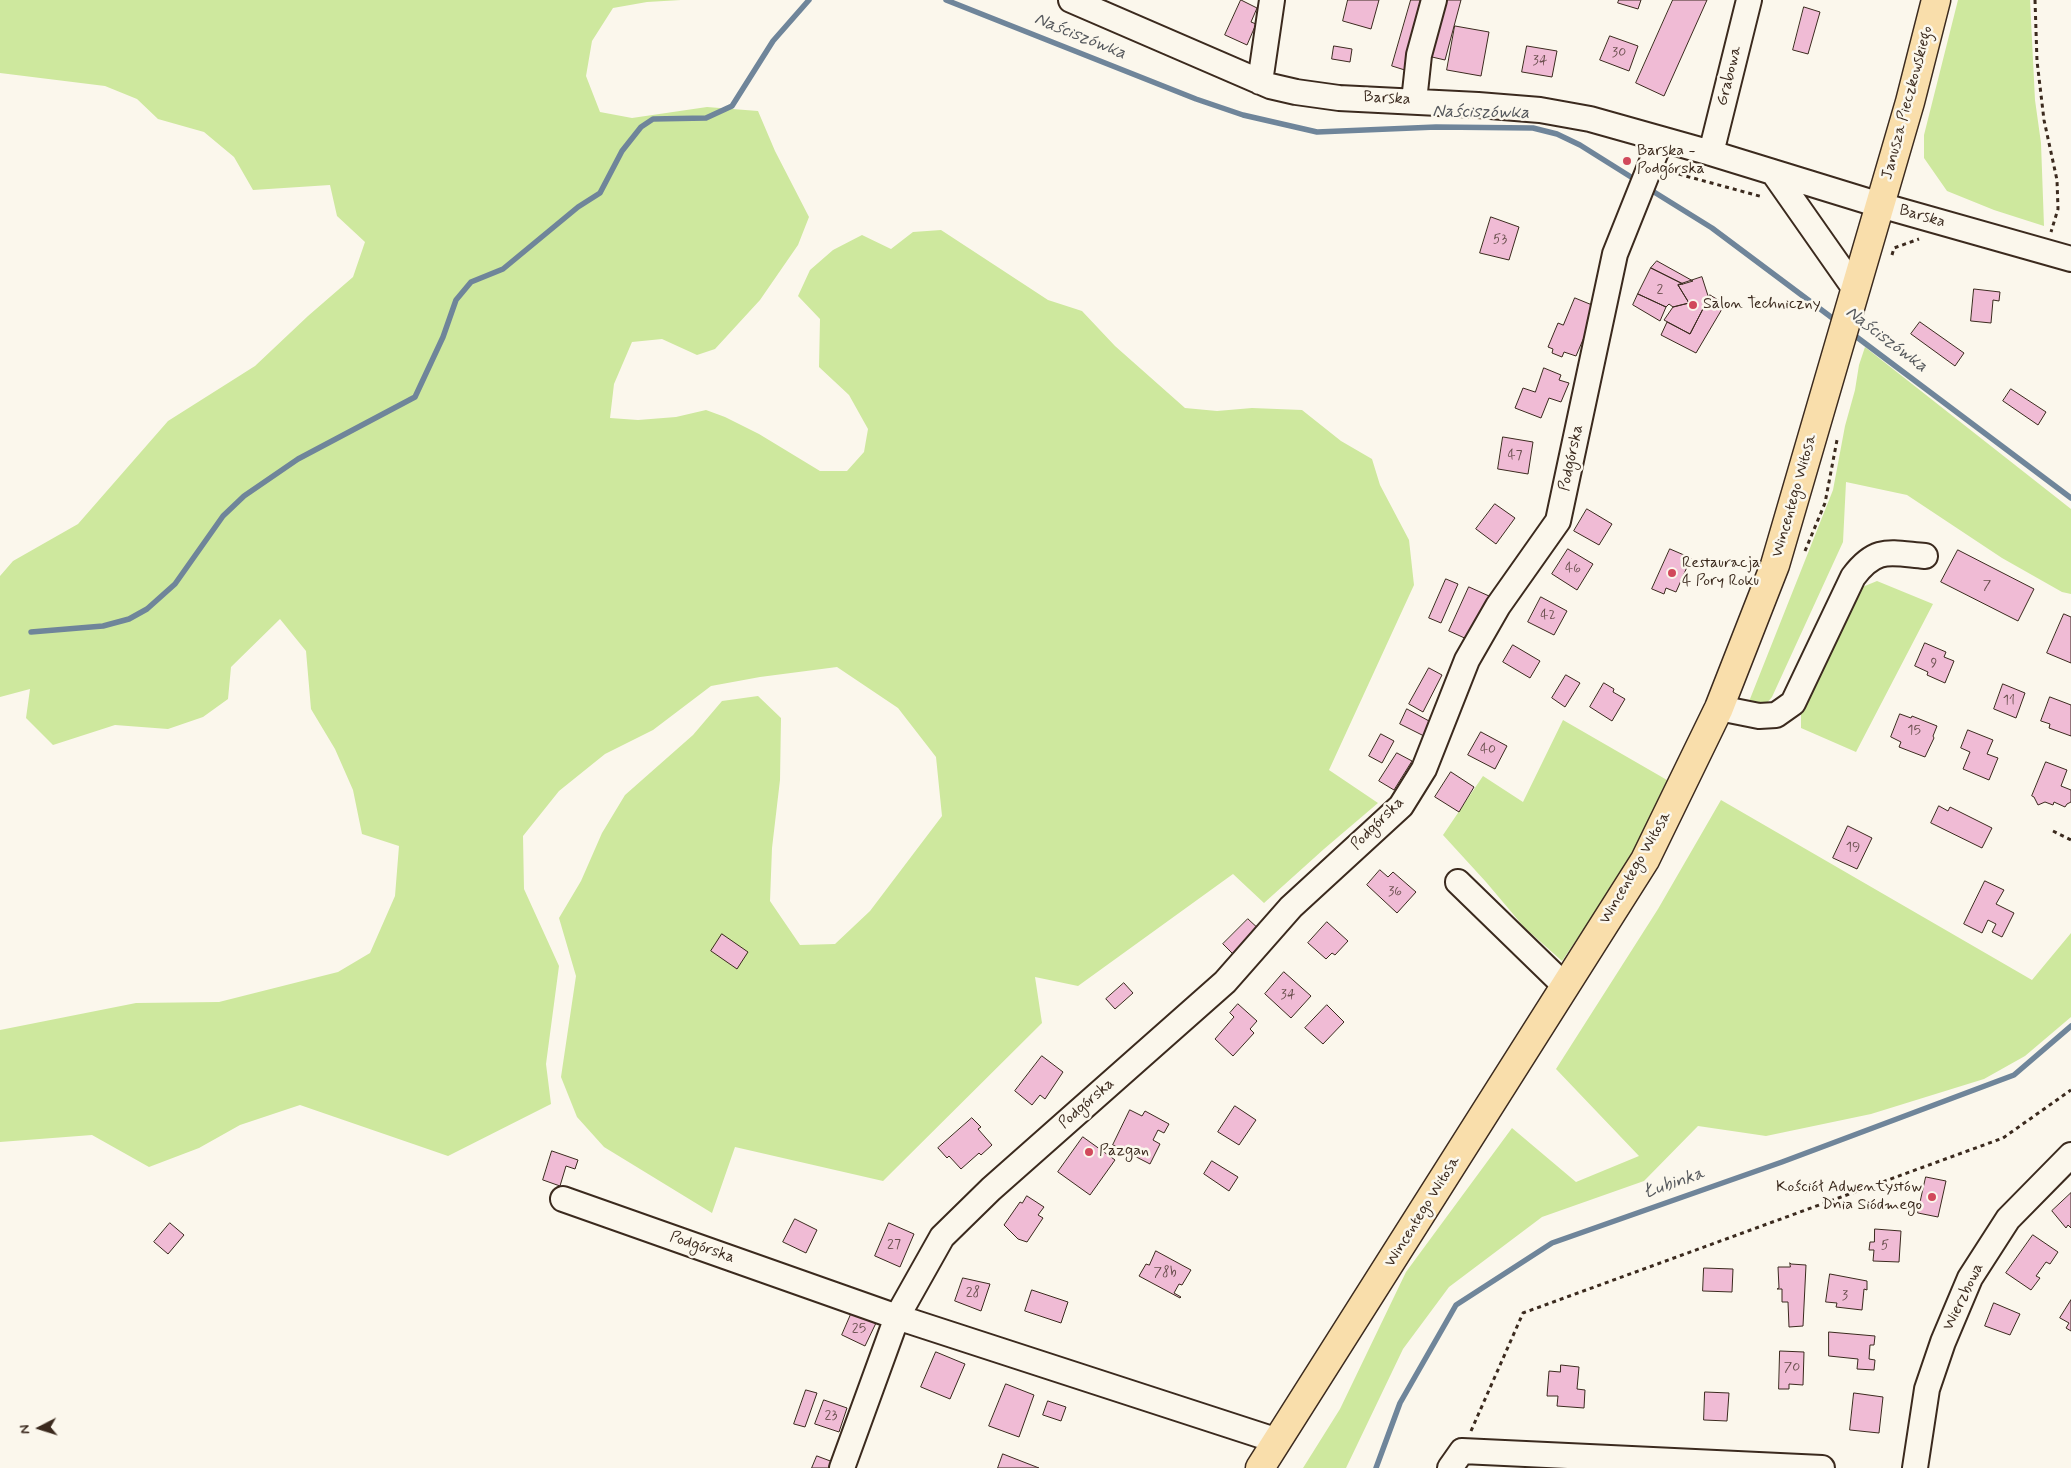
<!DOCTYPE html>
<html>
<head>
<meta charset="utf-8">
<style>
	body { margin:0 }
	#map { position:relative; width:2071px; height:1468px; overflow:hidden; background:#fbf7ec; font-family:Mynerve,sans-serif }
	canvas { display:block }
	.north { position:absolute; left:15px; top:1403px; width:50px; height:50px; -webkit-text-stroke:4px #fbf7ec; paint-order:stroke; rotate:265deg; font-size:14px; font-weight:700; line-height:20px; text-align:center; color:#3b2a1e }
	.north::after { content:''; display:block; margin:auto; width:18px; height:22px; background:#3b2a1e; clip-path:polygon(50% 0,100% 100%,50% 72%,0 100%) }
</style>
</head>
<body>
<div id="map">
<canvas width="2071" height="1468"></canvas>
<div class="north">N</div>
</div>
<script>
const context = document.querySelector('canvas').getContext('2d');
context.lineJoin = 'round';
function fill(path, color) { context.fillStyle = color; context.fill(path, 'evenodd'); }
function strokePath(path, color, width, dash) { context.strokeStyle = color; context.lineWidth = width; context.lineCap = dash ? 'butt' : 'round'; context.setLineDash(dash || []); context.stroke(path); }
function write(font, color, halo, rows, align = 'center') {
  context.font = font + ' Mynerve,sans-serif'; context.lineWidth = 5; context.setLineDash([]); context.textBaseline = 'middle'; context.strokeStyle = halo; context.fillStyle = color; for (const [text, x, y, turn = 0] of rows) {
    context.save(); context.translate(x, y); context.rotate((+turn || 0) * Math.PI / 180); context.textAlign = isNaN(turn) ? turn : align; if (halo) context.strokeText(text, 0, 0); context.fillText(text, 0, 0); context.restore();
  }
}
fill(new Path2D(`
	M0 0H681L647 2 613 8 592 41 586 76 600 112 632 118 707 107 758 111 775 151 809 217 798 245 760 300 715 349 697 355 662 339 632 342 614 384 610 418 638 420 676 417 706 410 725 417 759 434 820 471H847L864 452 868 429 849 395 819 367 820 319 798 296 810 270 833 250 862 235 891 249 913 232 941 230 1048 300 1082 311 1115 346 1185 408 1217 411 1252 408 1302 410 1341 441 1372 459 1380 485 1409 540 1414 585 1329 770 1378 803 1324 849 1264 903 1233 874 1078 986 1035 977 1042 1023 883 1181 735 1147 712 1213 604 1147 577 1117 561 1077 576 976 559 918 581 881 602 833 625 795 693 735 722 701 758 696 781 718 780 780 772 848 770 901 800 945 835 944 870 911 942 816 936 757 898 708 837 667 760 677 711 686 653 730 605 754 559 791 523 836 524 889 559 966 546 1064 551 1104 448 1156 300 1105 240 1125 199 1148 149 1167 92 1135 0 1142V1030L136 1003 219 1002 338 972 370 953 395 896 399 846 362 834 353 790 335 749 311 709 306 651 280 619 231 667 228 699 203 717 168 729 115 725 53 745 26 718 30 689 0 697V576L13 561 78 524 168 421 255 366 308 316 353 277 365 242 337 216 330 185 253 190 234 157 204 132 158 119 137 99 105 86 0 73Z
	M1958 0H2030L2035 100 2041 143 2044 226 1994 210 1947 191 1924 158V135Z
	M1865 347 2071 509V594L2062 592 2002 558 1907 495 1846 482 1843 542 1772 697 1761 710 1748 704 1833 490 1845 426 1855 390 1859 365Z
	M1877 581 1933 604 1856 752 1801 728V712L1860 588Z
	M1563 720 1667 780 1629 862 1562 961 1524 927 1486 882 1443 835 1483 776 1523 802Z
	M1721 800 2032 980 2071 933V1017L2025 1056 1984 1079 1871 1114 1766 1136 1698 1126 1644 1181 1542 1217 1449 1287 1403 1349 1346 1468H1303L1340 1409 1406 1272 1512 1128 1576 1182 1639 1156 1556 1069 1658 909Z`), '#cee89e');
strokePath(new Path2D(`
	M946 0 1196 99 1243 115 1317 132 1436 127 1533 128 1557 134 1580 145 1639 182
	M1646 187 1712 228 1839 323
	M1850 332 2071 498
	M31 632 103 626 129 619 147 609 175 584 223 516 244 496 298 459 415 397 443 337 456 300 471 282 503 269 578 207 600 193 622 151 641 127 653 119 706 118 732 106 773 41 809 0
	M1376 1468 1400 1403 1456 1305 1552 1243 1782 1162 2014 1075 2071 1026`), '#6f859a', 5.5);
const building = new Path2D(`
	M1241 0 1257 8 1251 22 1256 24 1247 45 1225 35Z
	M1348 0H1379L1371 29 1343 21Z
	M1411 0H1429L1408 71 1392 66Z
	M1447 0H1461L1445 60 1432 57Z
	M1619 0H1641L1638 9 1618 3Z
	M1673 0H1707L1664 96 1636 83Z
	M1804 7 1820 12 1808 54 1793 50Z
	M1455 26 1489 32 1481 76 1447 70Z
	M1610 36 1638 46 1629 71 1600 60Z
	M1334 46 1352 49 1350 62 1332 59Z
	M1527 46 1557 51 1552 77 1522 72Z
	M1491 217 1519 227 1509 260 1480 253Z
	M1657 261 1693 281 1683 284 1651 268Z
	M1651 268 1683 284 1678 285 1689 303 1673 307 1669 304 1666 307 1638 294Z
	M1702 277 1710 302 1706 303 1690 334 1664 320 1673 307 1689 303 1678 285Z
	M1974 289 2000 292 1999 301 1993 300 1991 323 1971 321Z
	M1638 294 1666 307 1660 321 1633 305Z
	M1710 295 1725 304 1696 353 1661 335 1667 322 1690 334 1706 303 1710 302 1708 298Z
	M1575 298 1597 307 1576 356 1564 352 1562 357 1552 353 1553 349 1548 347 1558 323 1563 325Z
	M1920 322 1964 353 1955 366 1911 334Z
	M1544 368 1561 375 1559 380 1569 383 1561 402 1549 398 1541 418 1515 408 1523 388 1535 392Z
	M2011 389 2046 412 2038 425 2003 401Z
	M1503 437 1533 442 1528 474 1498 469Z
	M1495 504 1515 518 1496 544 1476 529Z
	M1587 509 1612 524 1599 545 1574 531Z
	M1568 549 1593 564 1577 590 1552 574Z
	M1670 549 1691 558 1676 592 1666 588 1664 594 1652 589Z
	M1958 550 2034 589 2018 621 1941 582Z
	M1446 579 1458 584 1441 623 1429 618Z
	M1469 587 1489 596 1469 640 1449 631Z
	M1541 597 1567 611 1554 635 1528 622Z
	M2064 614 2071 617V663L2047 653Z
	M1925 643 1946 652 1944 657 1954 661 1945 683 1927 675 1928 672 1915 666Z
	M1513 645 1540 661 1530 678 1503 662Z
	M1429 668 1442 675 1423 712 1409 704Z
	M1566 675 1580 683 1565 707 1552 698Z
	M1604 683 1614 689 1613 692 1625 699 1612 721 1590 707Z
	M2003 684 2025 693 2016 718 1994 709Z
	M2050 697 2071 705V736L2049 728 2050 724 2041 721Z
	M1407 709 1429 721 1432 714 1445 720 1434 741 1400 724Z
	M1900 714 1911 718 1912 716 1937 726 1933 736 1934 738 1925 757 1899 747 1901 742 1891 737Z
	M1968 730 1993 740 1987 754 1998 758 1989 780 1963 769 1970 752 1961 748Z
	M1481 732 1507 746 1495 769 1468 755Z
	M1381 734 1394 741 1382 763 1369 756Z
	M1397 753 1412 761 1394 790 1379 781Z
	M2046 762 2067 770 2061 786 2071 790V802L2067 804 2065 807 2054 802 2053 805 2045 802 2038 805 2034 797 2032 796Z
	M1451 772 1474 787 1459 812 1435 797Z
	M1939 806 1948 811 1950 807 1992 828 1982 848 1931 823Z
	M1848 826 1872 838 1857 869 1833 858Z
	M1380 870 1388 877 1393 872 1416 892 1397 913 1367 885Z
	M1985 881 2004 890 1996 904 2014 913 2002 937 1992 932 1996 924 1988 920 1982 933 1964 924Z
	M1248 919 1261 931 1236 957 1223 944Z
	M1327 922 1348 941 1335 955 1332 953 1326 959 1308 943Z
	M722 934 748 952 737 969 711 951Z
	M1284 972 1311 996 1291 1018 1265 994Z
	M1124 983 1133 993 1115 1009 1106 999Z
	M1238 1004 1257 1021 1250 1029 1254 1033 1233 1056 1215 1039 1234 1017 1230 1013Z
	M1327 1005 1344 1022 1323 1044 1305 1028Z
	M1042 1056 1063 1072 1045 1099 1040 1095 1032 1105 1015 1091Z
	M1235 1106 1256 1120 1239 1145 1218 1132Z
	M1130 1110 1142 1116 1145 1111 1169 1124 1164 1133 1158 1130 1153 1140 1160 1144 1150 1164 1113 1145Z
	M972 1118 981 1127 978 1129 992 1145 981 1155 979 1153 961 1169 949 1156 947 1158 938 1148Z
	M1083 1137 1115 1160 1090 1195 1058 1172Z
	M552 1151 578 1160 575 1169 566 1166 560 1186 543 1180Z
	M1212 1161 1238 1177 1229 1191 1204 1174Z
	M1926 1177 1946 1181 1938 1217 1918 1213Z
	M2071 1193V1228L2068 1225 2066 1228 2052 1211Z
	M1027 1196 1044 1207 1038 1215 1043 1218 1027 1242 1018 1239 1004 1225 1020 1202 1022 1203Z
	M795 1219 817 1230 806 1253 783 1242Z
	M170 1223 184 1235 168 1254 154 1242Z
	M889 1223 914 1234 900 1267 875 1256Z
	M1875 1229 1901 1231 1899 1262 1873 1261 1874 1250H1869L1870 1242H1874Z
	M2033 1235 2058 1252 2050 1264 2046 1262 2036 1276 2040 1278 2031 1290 2006 1273Z
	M1156 1251 1191 1270 1182 1285 1179 1284 1174 1293 1181 1297 1180 1298 1139 1276 1146 1264 1149 1265Z
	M1790 1263 1791 1264 1806 1265 1803 1326 1789 1327 1788 1302H1782V1289H1777L1779 1288 1778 1267H1790Z
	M1704 1268 1733 1269 1732 1292 1703 1291Z
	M1830 1274 1867 1281V1290L1864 1289 1862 1310 1836 1307 1837 1303 1826 1302Z
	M963 1278 990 1284 981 1311 955 1301Z
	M1032 1290 1068 1302 1061 1323 1025 1311Z
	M2071 1300V1331L2066 1328 2069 1323 2060 1318Z
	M1994 1303 2020 1314 2010 1335 1985 1326Z
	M852 1312 876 1323 865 1346 842 1335Z
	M1829 1332 1875 1336 1874 1345H1870L1869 1359 1875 1360 1874 1370 1857 1369 1858 1359 1829 1356Z
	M1780 1351 1804 1352 1803 1385 1789 1384V1389H1779Z
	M936 1352 965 1364 950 1399 921 1387Z
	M1561 1365 1579 1367 1577 1389 1585 1390 1584 1408 1557 1406 1558 1396H1547L1549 1371 1560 1372Z
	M1006 1384 1034 1395 1019 1437 989 1426Z
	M806 1390 817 1393 805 1427 794 1424Z
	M1705 1392 1729 1393 1727 1421 1704 1420Z
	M1854 1393 1883 1397 1879 1433 1850 1430Z
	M824 1400 847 1408 839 1432 815 1424Z
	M1048 1401 1066 1407 1061 1421 1043 1415Z
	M1003 1454 1039 1468H998Z
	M817 1456 833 1462 831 1468H812Z`);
fill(building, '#f0bbd5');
strokePath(building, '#3b2a1e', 1);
const minor = new Path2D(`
	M1071 0 1270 86 1296 92 1339 98 1478 105 1540 110 1590 119 1711 153 1880 205 2071 259
	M1260 82 1272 0
	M1414 101 1419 55 1434 0
	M1711 153 1749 0
	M1773 172 1855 289
	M1719 708 1759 716 1776 715 1793 703 1853 577C1876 546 1890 553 1925 556
	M1458 882 1565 986
	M563 1199 897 1317 1278 1441
	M842 1468 897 1317 942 1237 991 1189 1225 982 1291 907 1401 806 1424 769 1467 660 1498 606 1558 521 1615 254 1661 139
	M1450 1468 1462 1451 1822 1468
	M1915 1468 1927 1389 1943 1342 1970 1278 2008 1219 2071 1155`);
const major = new Path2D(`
	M1260 1468 1645 860 1719 708 1775 565 1910 102 1936 0`);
strokePath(minor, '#3b2a1e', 28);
strokePath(major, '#3b2a1e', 31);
strokePath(new Path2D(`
	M2035 0 2037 61 2044 120 2057 180 2058 209 2051 232
	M1671 172 1763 197
	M1892 255 1894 248 1919 239
	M1805 551 1825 503 1837 440
	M2053 831 2071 840
	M1471 1431 1523 1313 2003 1138 2071 1090`), '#3b2a1e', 3, [4, 4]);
strokePath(minor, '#fbf7ec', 24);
strokePath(major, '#f9deab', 28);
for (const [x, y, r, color] of [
	[1627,161,5,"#d1495b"],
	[1693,305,5,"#d1495b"],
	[1672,573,5,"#d1495b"],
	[1089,1152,5,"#d1495b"],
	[1932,1197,5,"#d1495b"]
]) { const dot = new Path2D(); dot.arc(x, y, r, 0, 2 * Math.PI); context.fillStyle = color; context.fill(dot); strokePath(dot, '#fbf7ec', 2); }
write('14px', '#684e4c', null, [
	["30",1619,53],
	["34",1540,61],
	["53",1500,240],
	["2",1660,290],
	["47",1515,456],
	["46",1573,569],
	["7",1987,586],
	["42",1548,616],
	["9",1934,664],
	["11",2009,701],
	["15",1914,731],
	["40",1488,750],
	["19",1853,848],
	["36",1395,892],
	["34",1288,995],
	["27",894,1245],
	["5",1885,1246],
	["78b",1165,1273],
	["28",973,1293],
	["3",1845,1296],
	["25",859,1329],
	["70",1792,1368],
	["23",831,1416]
]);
write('16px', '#3b2a1e', '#fbf7ec', [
	["Grabowa",1730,76,-76],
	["Barska",1387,99,3],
	["Janusza Pieczkowskiego",1908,103,-75],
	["Barska",1922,217,16],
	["Podgórska",1572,458,-78],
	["Wincentego Witosa",1795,496,-74],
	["Podgórska",1378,824,-45],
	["Wincentego Witosa",1636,868,-60],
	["Podgórska",1087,1104,-41],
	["Wincentego Witosa",1423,1212,-58],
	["Podgórska",702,1248,19],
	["Wierzbowa",1964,1297,-64]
]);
write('16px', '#3b2a1e', '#fbf7ec', [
	["Barska -",1637,152],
	["Podgórska",1637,170],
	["Salon Techniczny",1703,305],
	["Restauracja",1682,564],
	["4 Pory Roku",1682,582],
	["Pazgan",1099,1152],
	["Kościół Adwentystów",1922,1188,"right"],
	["Dnia Siódmego",1922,1206,"right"]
], 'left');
write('italic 18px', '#55585c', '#fbf7ec', [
	["Naściszówka",1080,37,22],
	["Naściszówka",1481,113,1],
	["Naściszówka",1886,340,37],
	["Łubinka",1674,1184,-19]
]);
</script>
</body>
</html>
